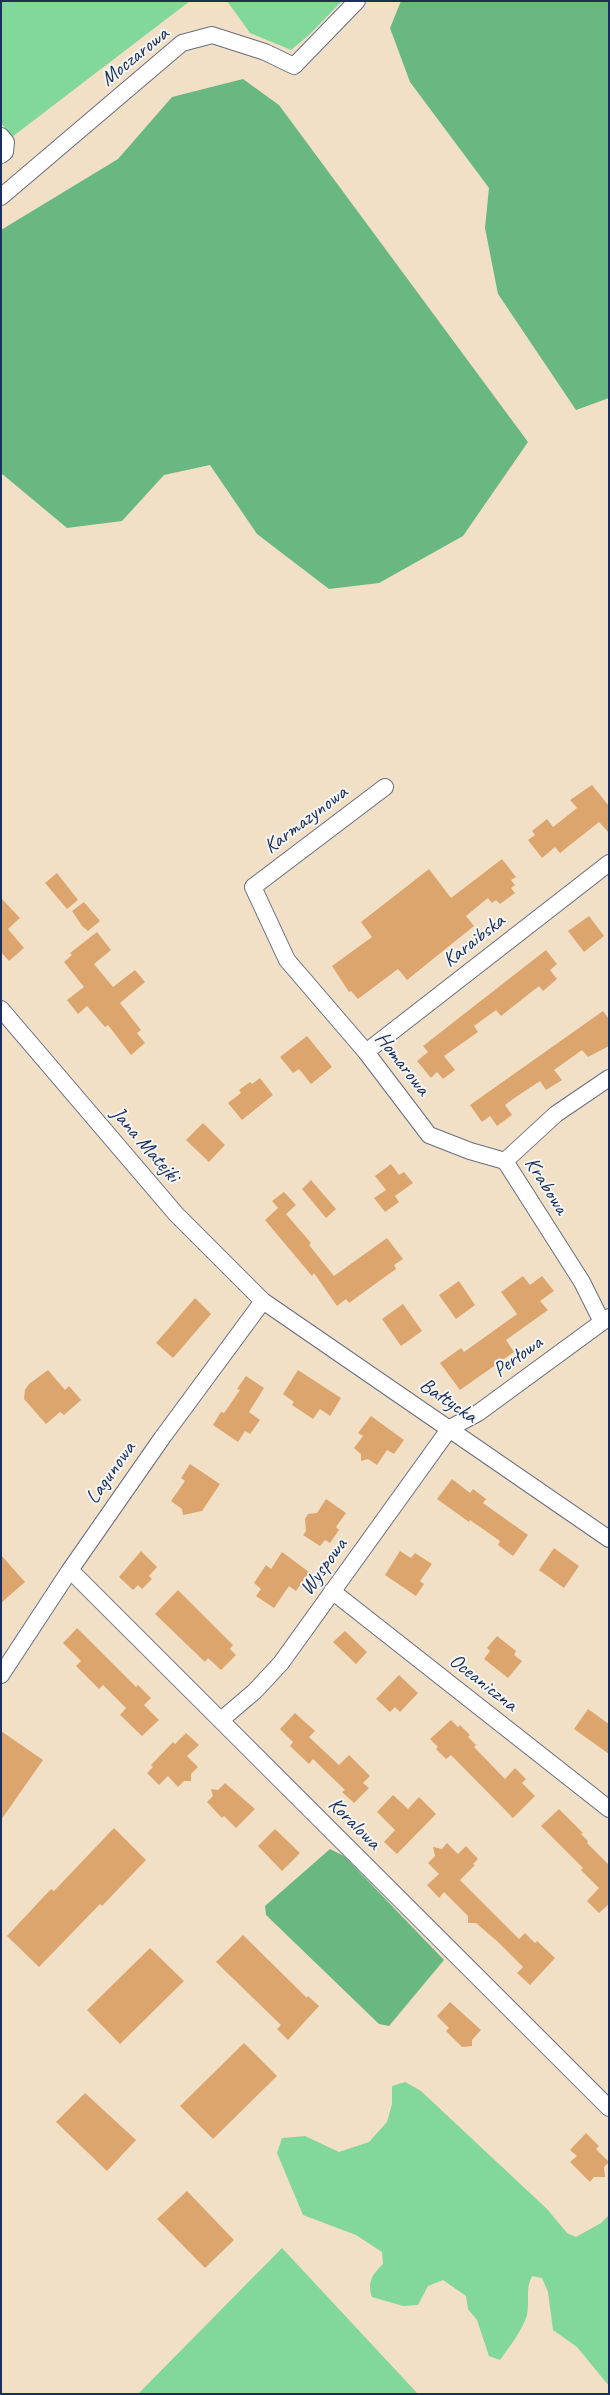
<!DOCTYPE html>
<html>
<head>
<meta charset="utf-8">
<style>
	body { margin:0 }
	#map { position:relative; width:610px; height:2395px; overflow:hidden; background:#f2e0c6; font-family:Caveat,sans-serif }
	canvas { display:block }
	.frame { position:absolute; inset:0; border:2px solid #1b2f5e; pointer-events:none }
</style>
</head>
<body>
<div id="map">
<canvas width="610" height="2395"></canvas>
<div class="frame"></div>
</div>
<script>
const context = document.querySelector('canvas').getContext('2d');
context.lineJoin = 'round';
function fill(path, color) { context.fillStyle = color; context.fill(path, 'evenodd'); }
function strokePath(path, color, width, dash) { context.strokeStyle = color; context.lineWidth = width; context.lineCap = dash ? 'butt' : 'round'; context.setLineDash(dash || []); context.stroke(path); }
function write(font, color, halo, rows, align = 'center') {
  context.font = font + ' Caveat,sans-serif'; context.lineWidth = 4; context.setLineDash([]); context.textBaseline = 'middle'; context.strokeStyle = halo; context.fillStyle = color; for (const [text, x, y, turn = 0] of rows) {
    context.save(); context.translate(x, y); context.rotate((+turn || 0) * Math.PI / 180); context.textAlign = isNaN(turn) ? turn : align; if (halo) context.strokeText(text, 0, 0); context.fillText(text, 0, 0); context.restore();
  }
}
fill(new Path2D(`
	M1 1H190L12 137 1 123Z
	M227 1H342L309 35 291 50 250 33Z
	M405 2082 421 2091 547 2209 567 2233 576 2237 601 2223 609 2215V2386L577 2347 553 2330 548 2292 542 2278 532 2276C525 2289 530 2301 527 2315 522 2331 510 2346 500 2360L489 2356 477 2320 468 2309 466 2296 443 2280 428 2286 418 2305 403 2306 372 2297C367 2282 372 2275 383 2264L382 2252 356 2235 303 2215 277 2153 282 2138 305 2136 339 2152 369 2142 387 2122 392 2104V2086Z
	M282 2248 418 2394H138Z`), '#82d79a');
fill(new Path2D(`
	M401 1H609V398L576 410 498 294 485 228 489 188 410 82 390 28Z
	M243 79 279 105 528 442 463 536 379 583 329 589 257 534 210 465 164 475 122 521 67 528 1 473V230L118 159 172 97Z
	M330 1849 344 1856 444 1960 389 2026 379 2024 266 1915 265 1906Z`), '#69b882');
fill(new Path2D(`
	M592 785 609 806V833L599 822 560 853 555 847 542 858 528 840 535 835 532 831 547 819 553 827 577 808 570 800Z
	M502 859 516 877 511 880 515 885 511 888 515 893 500 904 496 900 492 903 488 898 466 916 474 926 407 980 398 969 358 999 351 991 349 992 332 966 372 937 361 922 429 869 451 898Z
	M57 873 78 900 67 909 45 883Z
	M1 898 20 918 8 929 24 948 9 961 1 952Z
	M84 902 100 921 88 931 82 926 72 911Z
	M589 916 604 936 584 952 568 931Z
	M97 932 111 950 94 964 113 987 135 970 145 982 120 1003 141 1030 137 1033 145 1043 131 1055 108 1025 105 1027 87 1006 78 1014 67 1000 84 987 64 962 72 955 70 953Z
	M546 950 557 964 550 970 557 979 543 991 539 986 501 1016 496 1010 474 1026 478 1032 444 1056 455 1070 443 1079 437 1072 431 1078 417 1061 428 1052 423 1046Z
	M603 1011 609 1019V1046L588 1057 582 1050 554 1070 562 1080 546 1090 540 1081 513 1099 505 1105 512 1115 497 1126 490 1116 482 1122 470 1105Z
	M307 1036 332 1067 311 1084 299 1069 293 1073 280 1057Z
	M260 1078 273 1095 242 1120 228 1103 241 1093 239 1090 250 1082 252 1084Z
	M203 1123 225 1145 209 1162 186 1140Z
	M391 1164 399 1175 404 1172 413 1183 395 1196 399 1202 385 1212 374 1198 386 1190 375 1176Z
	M311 1180 336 1209 326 1218 302 1189Z
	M284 1192 296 1205 286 1214 311 1243 309 1245 334 1276 387 1238 403 1259 394 1265 396 1269 389 1274 349 1303 346 1299 337 1306 314 1273 312 1276 265 1220 278 1208 272 1201Z
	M523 1276 530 1285 542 1276 554 1291 540 1301 548 1310 506 1340 514 1352 460 1390 440 1363 461 1348 464 1352 517 1314 501 1292Z
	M459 1281 475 1305 456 1319 439 1295Z
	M195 1298 211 1314 173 1358 156 1343Z
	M403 1304 422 1331 401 1346 382 1319Z
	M48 1370 65 1390 69 1386 81 1400 64 1415 60 1412 46 1424 24 1399 25 1390 29 1384Z
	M298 1370 341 1398 330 1416 320 1409 313 1419 292 1405 294 1402 283 1394Z
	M246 1376 264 1388 249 1412 260 1420 250 1434 245 1431 238 1442 213 1425 221 1412 224 1413 240 1390 237 1389Z
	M371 1416 404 1440 394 1454 387 1450 377 1465 368 1459 361 1461V1454L354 1448 363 1436 358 1433Z
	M190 1464 220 1484 202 1511 183 1515 182 1509 171 1501 185 1481 181 1478Z
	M452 1479 470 1493 473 1489 486 1499 483 1503 528 1535 513 1556 498 1545 500 1541 470 1520 469 1522 437 1499Z
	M326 1499 346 1513 336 1527 339 1530 330 1543 325 1540 320 1546 303 1535 306 1531 305 1519 308 1514 317 1513Z
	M554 1548 579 1566 564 1588 539 1570Z
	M141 1551 157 1567 149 1576 152 1579 142 1589 138 1585 133 1590 119 1577Z
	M400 1551 411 1558 415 1553 432 1564 420 1581 424 1584 416 1596 385 1575Z
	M282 1552 309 1572 296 1591 289 1586 274 1608 256 1596 261 1589 254 1583 266 1565 271 1569Z
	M1 1555 25 1582 1 1603Z
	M178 1590 233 1645 230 1649 236 1655 221 1670 208 1658 205 1662 155 1614Z
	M77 1628 136 1687 138 1685 151 1698 144 1705 159 1720 142 1736 120 1715 126 1708 103 1685 99 1689 76 1666 81 1661 63 1643Z
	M345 1631 367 1652 356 1664 333 1642Z
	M497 1636 516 1651 514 1655 522 1661 508 1678 484 1659 490 1651 487 1648Z
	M399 1675 418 1693 400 1712 395 1707 390 1712 376 1699Z
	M588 1709 609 1724V1754L574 1729Z
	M295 1713 315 1731 309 1737 339 1765 349 1755 370 1776 363 1783 369 1788 354 1803 342 1792 345 1790 313 1759 309 1764 290 1746 293 1742 280 1729Z
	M451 1720 458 1727 460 1725 470 1735 468 1737 476 1745 474 1747 505 1779 515 1768 526 1779 522 1783 535 1796 513 1818 451 1755 446 1759 436 1749 438 1747 430 1739Z
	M1 1731 43 1760 1 1820Z
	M186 1733 199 1745 187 1756 198 1767 191 1774V1781H184L178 1787 168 1776 159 1785 147 1773 153 1767 151 1765 173 1742 175 1744Z
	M225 1783 255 1809 236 1828 224 1816 222 1818 207 1802 213 1796 211 1789 218 1790Z
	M393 1795 408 1809 419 1797 436 1814 397 1854 384 1842 395 1830 377 1812Z
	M559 1809 583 1833 581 1834 588 1841 587 1843 609 1865V1904L599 1913 587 1901 599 1888 581 1870 583 1868 541 1826Z
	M114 1828 146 1860 102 1906 100 1904 39 1967 7 1936 51 1889 54 1891Z
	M275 1829 300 1853 282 1871 258 1846Z
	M447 1843 458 1854 466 1846 478 1859 473 1864 475 1865 460 1880 519 1939 525 1933 535 1943 537 1941 555 1958 530 1985 517 1973 523 1967 498 1942 476 1923H468V1916L444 1892 439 1898 427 1885 439 1874 428 1863 435 1856 433 1847 442 1849Z
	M243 1935 307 1998 308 1996 319 2006 288 2040 277 2029 281 2025 216 1962Z
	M150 1948 184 1981 120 2044 87 2010Z
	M450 2002 481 2030 472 2040V2046L462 2047 446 2031 449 2028 437 2016Z
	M244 2043 277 2076 213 2139 180 2106Z
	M85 2093 136 2140 107 2171 56 2122Z
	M586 2133 599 2146 596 2149 609 2162 604 2167 605 2177H594L590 2182 570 2162 577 2156 570 2150Z
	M187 2191 234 2240 205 2268 157 2219Z`), '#dca56e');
const minor = new Path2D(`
	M1 136 6 142 5 152 1 155
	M1 197 182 43 212 35 265 52 294 66 357 1
	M385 787 253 887 287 960 366 1052 429 1135 470 1151 505 1161
	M1 1009 176 1214 263 1301 609 1539
	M366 1052 609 863
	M602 1322 582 1282 505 1161 556 1114 609 1078
	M70 1570 609 2108
	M332 1591 609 1809
	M1 1675 70 1570 162 1438 263 1301
	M221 1720 255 1691 281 1663 450 1428 478 1413 609 1317`);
strokePath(minor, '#666d82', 18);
strokePath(minor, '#fff', 16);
write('21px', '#1b2f5e', '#f6f6f2', [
	["Moczarowa",135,57,-39],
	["Karmazynowa",306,820,-37],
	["Karaibska",474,941,-38],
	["Homarowa",402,1064,52],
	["Jana Matejki",145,1145,49],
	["Krabowa",546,1186,58],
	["Perłowa",518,1357,-36],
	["Bałtycka",448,1401,34],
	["Lagunowa",111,1473,-55],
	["Wyspowa",324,1567,-54],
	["Oceaniczna",483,1683,38],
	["Koralowa",354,1824,45]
]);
</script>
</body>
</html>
